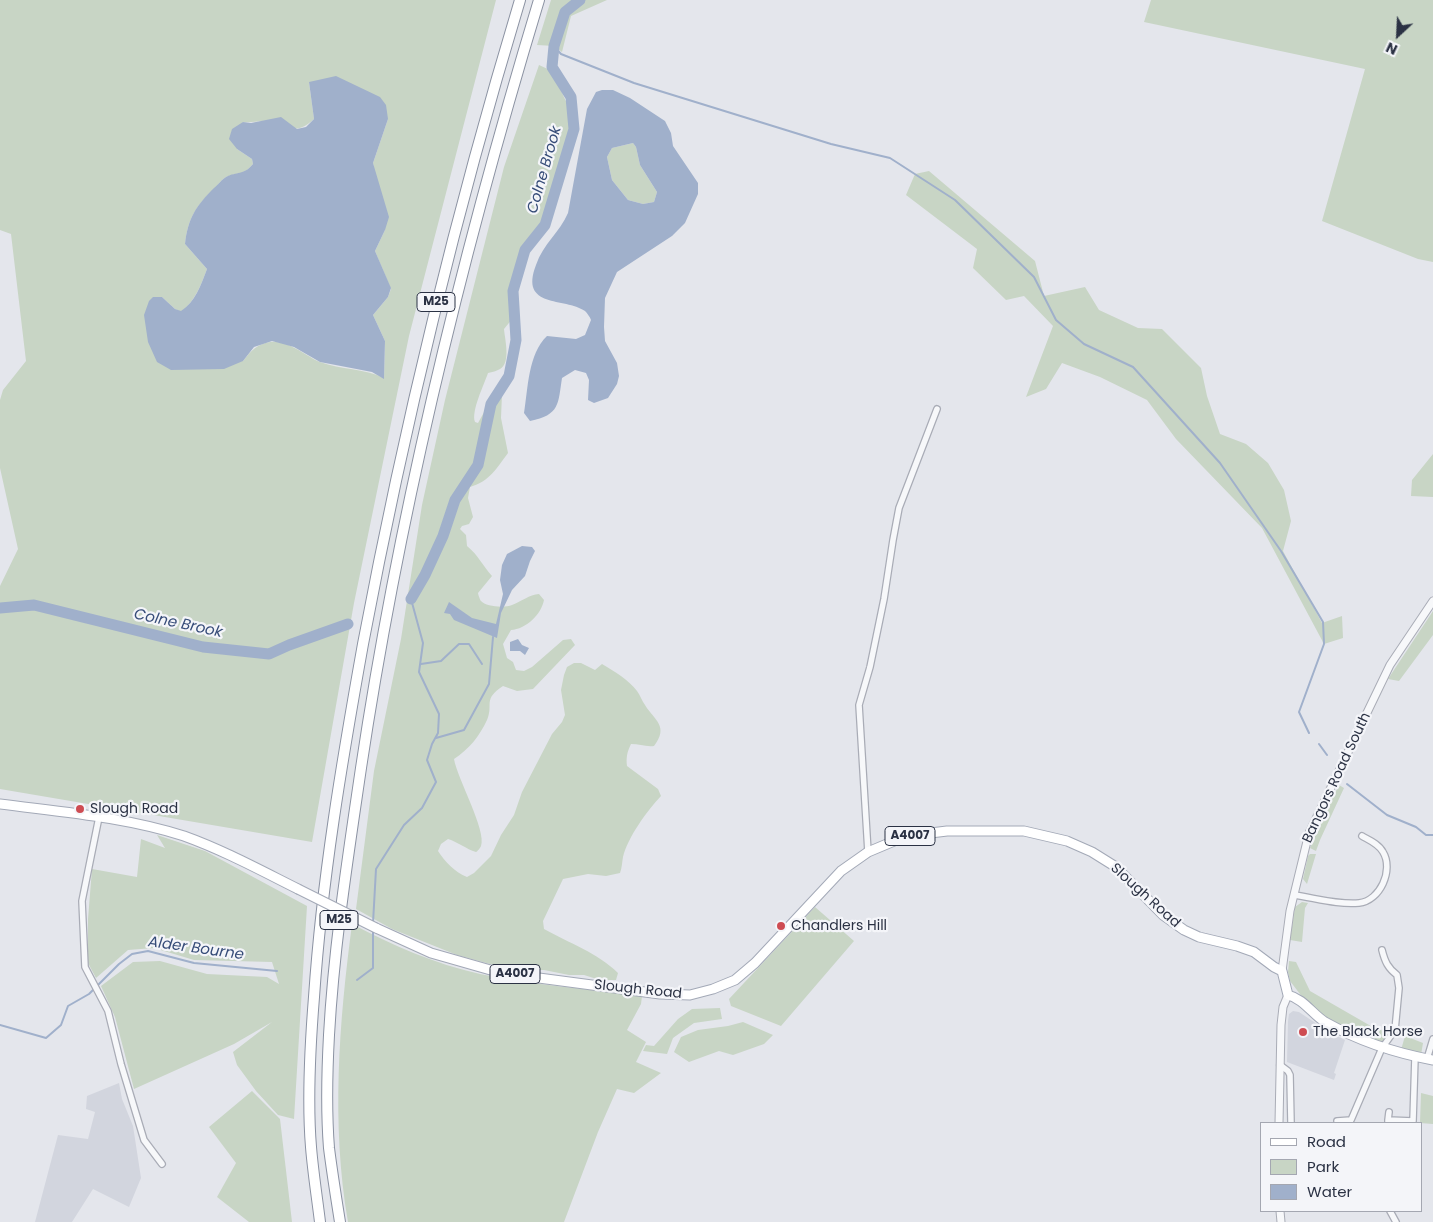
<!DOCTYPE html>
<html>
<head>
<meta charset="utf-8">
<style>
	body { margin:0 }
	#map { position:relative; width:1433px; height:1222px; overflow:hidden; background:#e4e6ec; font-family:Poppins,sans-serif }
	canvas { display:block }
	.legend { position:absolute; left:1260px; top:1122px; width:162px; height:90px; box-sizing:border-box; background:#f4f5f9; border:1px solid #a4a7b1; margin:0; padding:6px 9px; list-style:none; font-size:15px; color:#2b3244 }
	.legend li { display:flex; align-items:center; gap:10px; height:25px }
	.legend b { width:25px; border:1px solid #a4a7b1 }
	.north { position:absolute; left:1373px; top:10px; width:50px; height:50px; -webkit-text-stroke:4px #f4f5f9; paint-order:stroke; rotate:205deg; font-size:14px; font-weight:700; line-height:20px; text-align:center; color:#2b3244 }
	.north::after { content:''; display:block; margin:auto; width:18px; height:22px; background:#2b3244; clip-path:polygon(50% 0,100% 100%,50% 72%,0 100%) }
</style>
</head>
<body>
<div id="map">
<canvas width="1433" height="1222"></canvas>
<ul class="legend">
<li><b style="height:6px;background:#fff"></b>Road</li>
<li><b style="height:14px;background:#c8d5c5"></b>Park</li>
<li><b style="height:14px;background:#a0b0cb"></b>Water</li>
</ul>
<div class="north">N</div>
</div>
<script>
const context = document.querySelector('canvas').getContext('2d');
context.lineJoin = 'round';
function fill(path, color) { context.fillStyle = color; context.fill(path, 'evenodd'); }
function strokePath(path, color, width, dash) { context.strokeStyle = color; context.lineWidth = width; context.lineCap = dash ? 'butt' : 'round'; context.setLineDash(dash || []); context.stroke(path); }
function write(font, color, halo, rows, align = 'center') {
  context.font = font + ' Poppins,sans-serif'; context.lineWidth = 4.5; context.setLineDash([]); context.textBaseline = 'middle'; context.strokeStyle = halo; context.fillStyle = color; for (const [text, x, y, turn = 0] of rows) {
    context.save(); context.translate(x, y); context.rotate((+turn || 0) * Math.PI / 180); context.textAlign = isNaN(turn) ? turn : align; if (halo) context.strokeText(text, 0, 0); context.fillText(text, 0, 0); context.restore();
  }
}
fill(new Path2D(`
	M1293 1011 1299 1012 1329 1032 1345 1040 1334 1073 1336 1074 1334 1080 1287 1062 1288 1021 1289 1014Z
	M119 1083 122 1099 133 1126 141 1178 129 1207 93 1189 72 1222H35L58 1135 88 1139 95 1112 86 1109 87 1096Z`), '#d2d5de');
fill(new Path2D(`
	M0 0H496L409 336 354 603 312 842 0 789V586L18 549 0 468V400L3 390 26 361 11 234 0 230ZM309 82 388 119 373 163 385 230 375 251 391 289 388 297 373 315 385 341 384 378C364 368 341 370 320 362 306 356 287 339 270 342 257 344 251 351 243 361L153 297H162L175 309 181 312C195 301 201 285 207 269L185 244C188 218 196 206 215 188 218 185 222 179 226 177 238 172 243 176 253 164L252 159 237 149 243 122C250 123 256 121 263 121 285 122 293 139 314 119Z
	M551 0H607L571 16 562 52 554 46 537 45Z
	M1151 0H1433V262L1418 259 1322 221 1365 69 1144 22Z
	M539 65 552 71 569 108 571 132 543 225 523 245 511 285 513 318 504 329C505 340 511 363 500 369 497 371 492 372 488 373 484 385 471 411 475 422L478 423 497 389 502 394 501 418 508 453C496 469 490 481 470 487L468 498 473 517 469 524 462 526 460 529 466 535 467 546C479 556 482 565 492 576L478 593C478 594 480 600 481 601 486 607 505 608 512 605 522 601 529 595 539 594L544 600C541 615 526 629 511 630L503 644 507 658 513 662 516 670 524 671 532 667 563 640 571 639 575 645 533 689 517 691 503 686C482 700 494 704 487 720 479 737 469 749 454 759 457 778 487 831 481 846 481 847 477 852 476 852 466 849 458 842 448 839L441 844 438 851C445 862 455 872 467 877L474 873 491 856 501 835 514 815 522 792 552 734 562 722 565 715 561 690 564 675 567 667 574 663H581L595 670 602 664C614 671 629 680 637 691 640 695 642 701 645 705 655 721 669 726 654 746 646 747 639 744 631 744 627 752 626 758 627 766L658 789 661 796C647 811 628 837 623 857 622 862 622 868 620 873L606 876 588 874 563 879 543 921 544 929C569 943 598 953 618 973L616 980H600L584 975H569L544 970H512L457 955 392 929 356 909 374 771 401 639 422 505 445 400 504 167Z
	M633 143 636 147 640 165 657 192 654 202 643 204 628 200 612 180 607 157 612 148Z
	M929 171 1035 261 1044 296 1085 287 1099 310 1138 328 1162 329 1201 368 1207 396 1220 434 1246 444 1268 463 1284 490 1291 521 1283 551 1322 623 1342 616 1343 638 1324 644 1262 528 1176 439 1147 400 1100 377 1062 363 1046 389 1026 397 1053 326 1024 296 1006 300 973 268 977 249 906 195 915 174Z
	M1433 454V497L1411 496 1412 480Z
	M1433 611V635L1399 681 1388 679Z
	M1339 785 1344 788 1320 840 1316 851 1310 848 1325 813Z
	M157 835 205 851 307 906 294 1119 278 1115 256 1091 237 1065 233 1052 272 1022 234 1044 134 1089 115 1017 101 986 133 962 160 961 207 974 267 977 279 984 272 962 194 960 154 948 128 950 96 978 88 963V919L92 869 137 877 141 839 165 848Z
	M1310 854H1316L1307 884 1303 879 1308 856Z
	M1302 902 1308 903 1305 908 1302 942 1290 940 1295 907Z
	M815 907 854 941 781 1026 731 1006 729 999Z
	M352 924C392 945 435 964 480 974 533 985 588 989 642 996L641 1004 627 1030 646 1042 636 1062 661 1073 634 1093 617 1089 598 1132 564 1222H348C331 1124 339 1022 352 924Z
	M1289 961 1296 962 1310 991 1376 1029 1385 1031 1384 1040 1381 1044 1322 1016 1303 998 1290 981 1288 972Z
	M720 1008 722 1019 694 1023 673 1038 667 1054 643 1051 646 1045 654 1046 678 1019 692 1009Z
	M743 1022 773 1035 764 1044 733 1055 719 1051 689 1062 674 1052 681 1037 698 1030 728 1026Z
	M1405 1036 1423 1043 1421 1055 1401 1050Z
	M252 1091 280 1119 292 1222H249L217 1197 236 1163 209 1127Z
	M1421 1093 1433 1096V1124L1420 1123Z`), '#c8d5c5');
fill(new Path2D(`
	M336 76 380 97 386 105 388 119 373 163 389 217 385 230 375 251 391 288 388 297 373 315 385 341 384 379 372 372 320 362 294 347 272 341 254 347 243 361 224 369 171 370 157 362 148 342 144 315 149 301 153 297H162L175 309 181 311C195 302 201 285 207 269L185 244C188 218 196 206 214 188 218 185 222 179 226 177 237 171 243 176 253 164L252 159 237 149 229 139 232 129 243 122 251 123 281 117 297 129 306 127 314 119 309 82Z
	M602 90H613L630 98 665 121 671 133 673 146 698 183V194L685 223 672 236 617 272 605 298 604 327 605 341 617 363 619 376 617 384 608 398 594 403 588 400 589 380 586 373 575 370 562 378C558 404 560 415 530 421L524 413C528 389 528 354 547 336L576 339 585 335 591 320C590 317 587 313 585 311 565 297 519 309 536 265 543 244 560 232 568 213L587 109 596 92ZM633 143 636 147 640 165 657 192 654 202 643 204 628 200 612 180 607 157 612 148Z
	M522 546 532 547 535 551 530 561 525 576 512 590 501 613 497 638 454 620 450 614 444 613 449 602 472 618 496 624 503 594 500 580 502 565 507 554Z
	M518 639 522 645 529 648 525 655 520 651H510V642Z`), '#a0b0cb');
strokePath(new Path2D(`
	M554 46 561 54 634 83 831 144 890 158 955 200 1034 277 1056 320 1084 344 1133 367 1220 463 1281 551 1323 622 1324 644 1299 712 1309 733
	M421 664 441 661 459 644H469L482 664
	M436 738 464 730 489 684 493 637
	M1319 744 1327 755
	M1347 784 1387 815 1416 827 1426 835H1433
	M373 923 376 869 404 825 422 808 436 782 427 760 432 744 438 733 439 714 419 672 423 643 411 599
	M357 980 373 968V931
	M0 1025 46 1038 61 1025 68 1006 89 994 119 964 132 954 148 951 194 963 277 971`), '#a0b0cb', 2);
strokePath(new Path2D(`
	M411 599 425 575 443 536 455 500 478 465 491 404 509 376 516 340 513 291 525 250 545 225 574 129 571 97 552 67 554 46 565 12 580 0
	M0 608 34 605 203 647 269 654 289 645 348 624`), '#a0b0cb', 11);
const minor = new Path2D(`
	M99 817 82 901 85 967 108 1011 121 1064 144 1140 162 1164
	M868 852 859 705 870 667 884 599 893 540 899 508 937 409
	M1294 895C1315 898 1338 905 1359 903 1380 901 1394 870 1383 852 1379 844 1369 840 1362 836
	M1427 1059 1433 1039
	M1280 1065 1288 1071 1290 1075 1291 1123
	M1388 1120 1389 1112
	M1337 1121 1351 1120 1382 1048 1395 1030 1399 988 1397 975C1388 968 1385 962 1382 950
	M1388 1123V1120L1413 1121 1415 1057
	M1390 1211 1396 1222`);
const tertiary = new Path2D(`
	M1282 971 1290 911 1309 833 1390 665 1433 601
	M1279 1123 1281 1025 1283 1007 1288 995
	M1280 1211 1281 1222`);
const primary = new Path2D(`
	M0 804C61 812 125 817 184 836 223 850 260 870 298 889
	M376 928 431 953 501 973 660 994 690 995 713 989 735 980 755 963 841 871 868 852 906 836 947 831H1024L1067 841 1092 852 1116 867 1163 915 1184 930 1199 937 1237 946 1254 952 1274 967 1282 971 1288 995C1304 999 1312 1014 1325 1022 1359 1041 1395 1053 1433 1060`);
const motorway = new Path2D(`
	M320 1222C317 1197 313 1172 311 1147 307 1098 310 1047 314 997 322 879 342 761 363 644 404 427 456 212 520 0
	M340 1222C336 1197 332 1172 329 1148 326 1110 327 1072 329 1035 334 945 348 857 361 768 400 508 463 251 539 0`);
strokePath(minor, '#a9acb6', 8);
strokePath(tertiary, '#a9acb6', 9);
strokePath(primary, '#a3a9b7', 11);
strokePath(motorway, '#8b92a2', 12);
strokePath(minor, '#f7f8fa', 5.5);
strokePath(tertiary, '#f7f8fa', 7);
strokePath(primary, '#fff', 9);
strokePath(motorway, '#fff', 10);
const primaryBridge = new Path2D(`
	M298 889 376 928`);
strokePath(primaryBridge, '#a3a9b7', 11, []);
strokePath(primaryBridge, '#fff', 9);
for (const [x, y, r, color] of [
	[80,809,5,"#ce4c52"],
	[781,926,5,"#ce4c52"],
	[1303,1032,5,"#ce4c52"]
]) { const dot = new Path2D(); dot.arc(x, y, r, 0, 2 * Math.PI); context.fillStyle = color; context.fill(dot); strokePath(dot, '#f4f5f9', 2); }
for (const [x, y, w] of [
	[436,302,38],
	[910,836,50],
	[339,920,38],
	[515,974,50]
]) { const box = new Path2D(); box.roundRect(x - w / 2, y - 9.5, w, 19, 4); context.fillStyle = '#f4f5f9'; context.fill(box); strokePath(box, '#2b3244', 1); }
write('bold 12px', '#2b3244', null, [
	["M25",436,302],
	["A4007",910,836],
	["M25",339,920],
	["A4007",515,974]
]);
write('14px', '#2b3244', '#f4f5f9', [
	["Bangors Road South",1337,778,-65],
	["Slough Road",1145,896,42],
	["Slough Road",638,990,6]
]);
write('14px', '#2b3244', '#f4f5f9', [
	["Slough Road",90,809],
	["Chandlers Hill",791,926],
	["The Black Horse",1313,1032]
], 'left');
write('italic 15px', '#364c78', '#f4f5f9', [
	["Colne Brook",545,170,-74],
	["Colne Brook",178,624,12],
	["Alder Bourne",196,949,8]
]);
</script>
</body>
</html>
